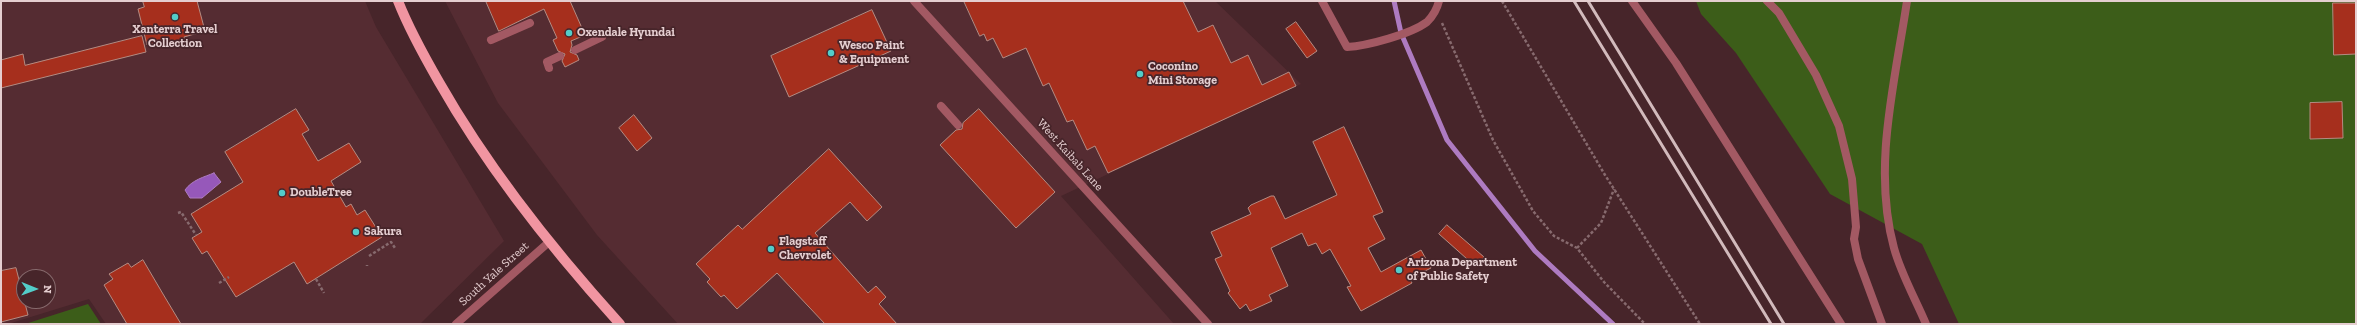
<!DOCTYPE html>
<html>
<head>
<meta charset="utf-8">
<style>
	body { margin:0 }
	#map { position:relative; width:2357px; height:325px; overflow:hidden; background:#47252a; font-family:"Zilla Slab",serif }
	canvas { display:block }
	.frame { position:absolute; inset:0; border:2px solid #e5ced0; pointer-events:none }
	.north { position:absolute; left:16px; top:269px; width:40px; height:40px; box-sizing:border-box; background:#47252a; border:1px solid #86696c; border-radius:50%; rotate:91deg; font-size:11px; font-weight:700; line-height:16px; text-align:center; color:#e5ced0 }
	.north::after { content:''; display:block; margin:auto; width:14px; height:18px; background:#53cdc9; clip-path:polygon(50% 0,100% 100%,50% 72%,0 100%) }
</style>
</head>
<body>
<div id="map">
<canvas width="2357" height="325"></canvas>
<div class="frame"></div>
<div class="north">N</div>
</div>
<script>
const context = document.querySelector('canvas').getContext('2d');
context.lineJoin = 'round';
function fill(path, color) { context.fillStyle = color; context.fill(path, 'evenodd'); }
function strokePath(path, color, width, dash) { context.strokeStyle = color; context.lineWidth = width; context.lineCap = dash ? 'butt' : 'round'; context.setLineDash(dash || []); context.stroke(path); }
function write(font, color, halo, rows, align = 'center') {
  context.font = font + ' "Zilla Slab",serif'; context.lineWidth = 3.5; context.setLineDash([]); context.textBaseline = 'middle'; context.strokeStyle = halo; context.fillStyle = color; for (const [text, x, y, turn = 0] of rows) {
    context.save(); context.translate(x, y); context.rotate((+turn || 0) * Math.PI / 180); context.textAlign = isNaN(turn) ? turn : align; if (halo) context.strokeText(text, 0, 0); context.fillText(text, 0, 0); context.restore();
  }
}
fill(new Path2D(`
	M1 1H365L376 27 504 241 420 324H106L89 299 8 324H1ZM24 277H48V301H24Z
	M445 1H1215L1301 84 1061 196 1174 324H678L597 235 498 103Z`), '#552c32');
fill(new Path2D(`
	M1696 1H2356V324H1959L1922 244 1830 194 1736 53 1701 14Z
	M88 304 101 324H25Z`), '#3c5d19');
const water = new Path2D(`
	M214 173 221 182 202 198H190L185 190C192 180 204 177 214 173Z`);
fill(water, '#9658ba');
strokePath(water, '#ae7bc1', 1);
strokePath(new Path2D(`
	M1394 1 1401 33 1447 140 1535 251 1613 324`), '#ae7bc1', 5);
const building = new Path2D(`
	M143 1H197L205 31 184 37V40L171 43 170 40 147 45 138 9 144 7Z
	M486 1H570L585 35 571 41 572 45 570 52 577 55 579 60 565 67 562 61 565 54 558 51 553 40 557 38 544 9 499 31Z
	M964 1H1183L1198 32 1213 25 1231 63 1248 55 1262 85 1289 72 1296 86 1108 173 1095 146 1087 150 1073 120 1067 122 1049 83 1043 86 1026 48 1003 58 993 38 987 41 984 34 980 36Z
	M2333 3H2356V54L2334 55Z
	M872 10 891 51 789 97 771 56Z
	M1296 22 1317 51 1307 58 1286 29Z
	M142 36 146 52 1 88V60L23 54 25 65Z
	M2342 102 2343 138 2310 139V103Z
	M296 109 309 130 302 134 318 161 349 143 361 162 331 181 346 207 351 204 357 215 365 210 382 237 307 284 294 262 236 297 207 251 202 254 192 238 202 232 191 214 243 182 225 152Z
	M979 109 1055 192 1016 228 940 145 956 130 962 129 963 123Z
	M634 115 652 138 637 151 619 128Z
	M1344 127 1383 212 1373 216 1385 239 1368 248 1381 272 1421 250 1431 268 1417 275 1418 277 1411 281 1412 283 1361 311 1347 287 1351 286 1330 249 1322 254 1316 243 1308 246 1302 233 1271 248 1288 286 1269 295 1272 301 1250 311 1246 304 1240 309 1228 293 1230 291 1215 259 1222 256 1211 232 1251 214 1248 208 1251 205 1271 196H1274L1285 219 1337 195 1313 142Z
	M829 149 882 207 867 221 850 202 815 233 868 293 876 286 886 297 879 304 897 324H825L777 273 737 309 724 295 721 297 707 282 710 279 696 264 738 225 742 229Z
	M1447 225 1484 257 1476 267 1439 234Z
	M143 260 163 294 181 324H127L104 285 113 279 109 274 128 263 131 267Z
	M16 268 28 315 1 322V271Z`);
fill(building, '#a62f1d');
strokePath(building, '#b48b82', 1);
strokePath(new Path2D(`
	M1502 1 1605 175 1700 324
	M1442 23 1493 140 1533 211 1554 236 1577 248 1604 282 1645 324
	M178 213 181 212 196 235
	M1577 248 1601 223 1614 189
	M369 256 391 242 395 248
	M367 265V266
	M316 279 324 293
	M219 283 229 277`), '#876a6e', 2.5, [3, 2]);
strokePath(new Path2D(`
	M1632 1 1676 63 1841 324
	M1767 1 1779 13 1816 75 1839 126 1852 179 1856 227 1854 239 1858 259 1882 324
	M491 40 530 23
	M575 50 602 37
	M549 68 547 62 560 56
	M941 106 958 125`), '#a35963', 8);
strokePath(new Path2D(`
	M914 1 1208 324
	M1322 1 1347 47C1367 46 1411 34 1427 22 1433 16 1437 9 1439 1
	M1907 1C1895 82 1872 167 1894 248 1901 274 1916 300 1926 324`), '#a35963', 8);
strokePath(new Path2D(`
	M456 324 549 242`), '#a35963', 8);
strokePath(new Path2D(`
	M398 1C409 29 424 56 439 82 489 170 552 249 620 324`), '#f195a1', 10);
strokePath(new Path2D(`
	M1574 1 1771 324
	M1588 1 1784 324`), '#d2babc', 3);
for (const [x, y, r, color] of [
	[175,17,4,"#53cdc9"],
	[569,33,4,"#53cdc9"],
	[831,53,4,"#53cdc9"],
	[1140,74,4,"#53cdc9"],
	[282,193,4,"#53cdc9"],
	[356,232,4,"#53cdc9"],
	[771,249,4,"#53cdc9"],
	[1399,270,4,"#53cdc9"]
]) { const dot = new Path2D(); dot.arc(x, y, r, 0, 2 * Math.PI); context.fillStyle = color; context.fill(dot); strokePath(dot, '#47252a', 1.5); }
write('bold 12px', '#e5ced0', '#47252a', [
	["Xanterra Travel",175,30,"center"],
	["Collection",175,44,"center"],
	["Oxendale Hyundai",577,33],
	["Wesco Paint",839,46],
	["& Equipment",839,60],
	["Coconino",1148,67],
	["Mini Storage",1148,81],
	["DoubleTree",290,193],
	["Sakura",364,232],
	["Flagstaff",779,242],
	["Chevrolet",779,256],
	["Arizona Department",1407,263],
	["of Public Safety",1407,277]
], 'left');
write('12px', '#e5ced0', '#47252a', [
	["West Kaibab Lane",1070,155,48],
	["South Yale Street",494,274,-42]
]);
</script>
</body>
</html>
